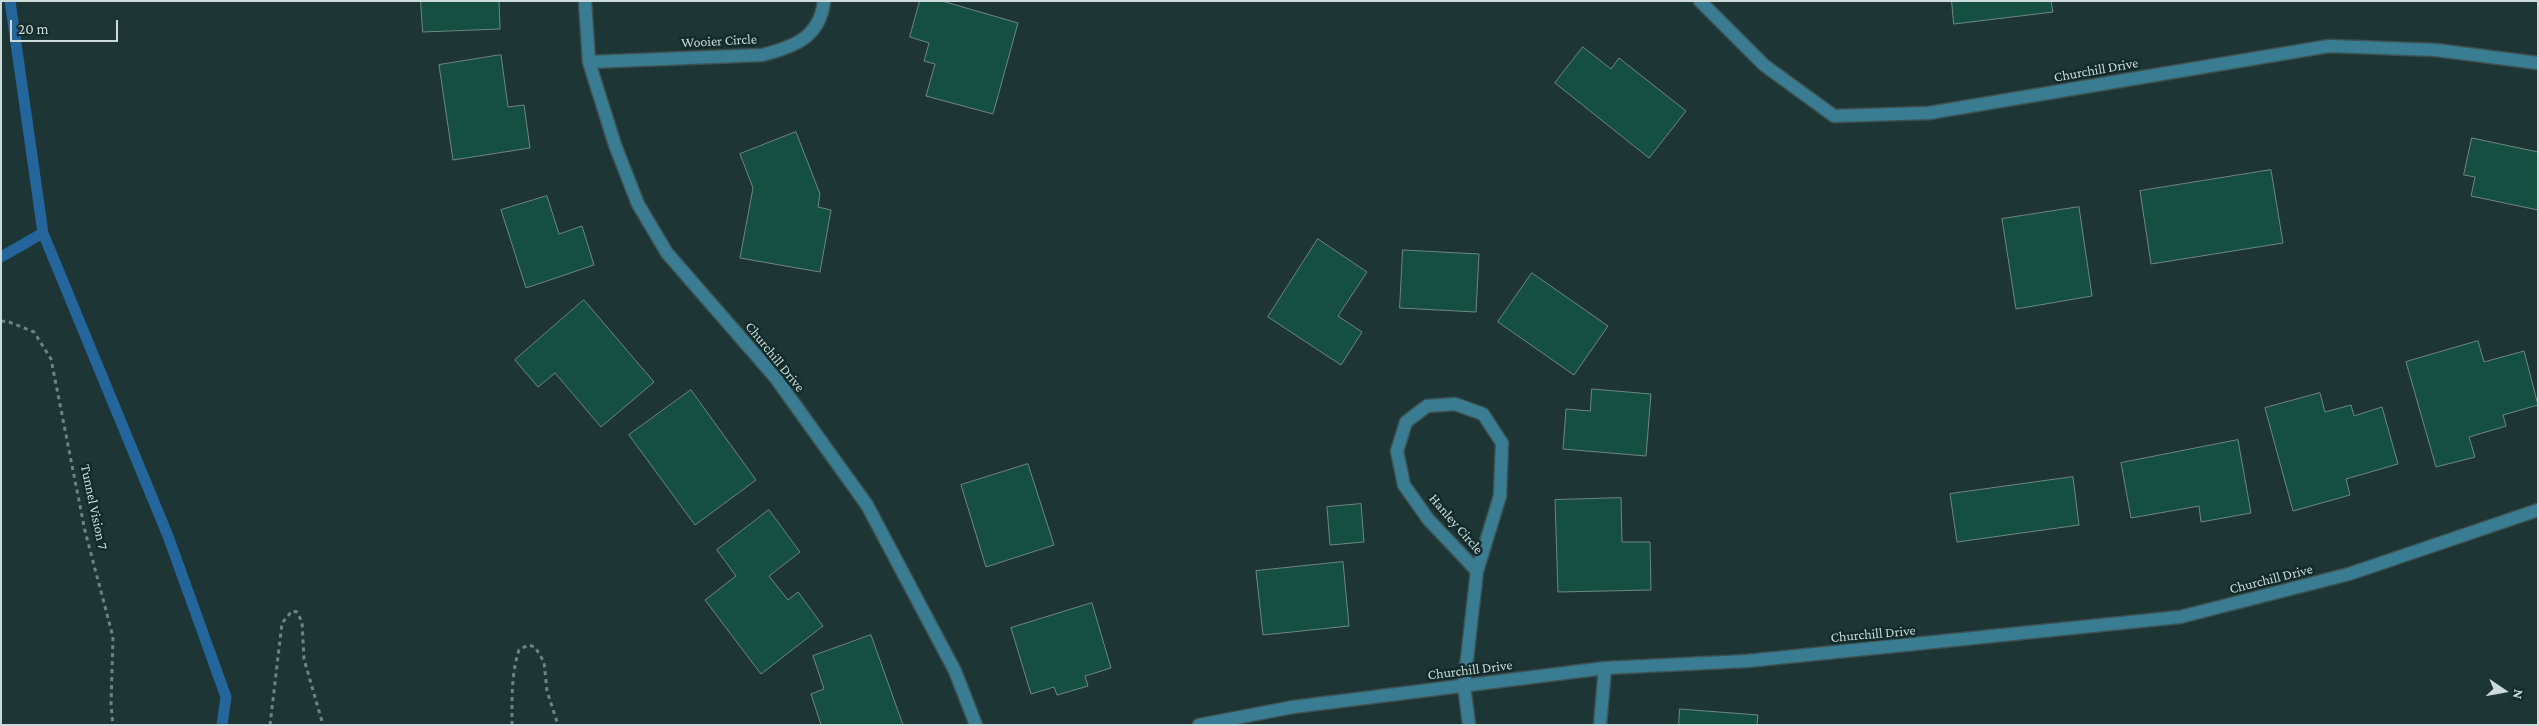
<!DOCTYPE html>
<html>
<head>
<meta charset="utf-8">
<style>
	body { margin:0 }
	#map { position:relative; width:2539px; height:726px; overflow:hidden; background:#1e3535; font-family:"Crimson Pro",serif }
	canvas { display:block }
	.frame { position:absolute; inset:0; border:2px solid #ccdada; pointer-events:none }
	.north { position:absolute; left:2479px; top:666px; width:50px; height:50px; -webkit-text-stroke:4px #142b2b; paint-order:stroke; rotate:102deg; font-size:14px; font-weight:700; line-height:20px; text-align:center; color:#ccdada }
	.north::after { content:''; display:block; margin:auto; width:18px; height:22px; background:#ccdada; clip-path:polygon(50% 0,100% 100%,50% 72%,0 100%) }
	.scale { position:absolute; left:10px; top:20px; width:108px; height:22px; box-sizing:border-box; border:2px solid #ccdada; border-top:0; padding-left:6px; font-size:15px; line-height:18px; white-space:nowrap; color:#ccdada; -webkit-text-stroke:4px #142b2b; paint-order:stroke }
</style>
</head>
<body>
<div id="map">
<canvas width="2539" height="726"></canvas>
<div class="frame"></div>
<div class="north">N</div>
<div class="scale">20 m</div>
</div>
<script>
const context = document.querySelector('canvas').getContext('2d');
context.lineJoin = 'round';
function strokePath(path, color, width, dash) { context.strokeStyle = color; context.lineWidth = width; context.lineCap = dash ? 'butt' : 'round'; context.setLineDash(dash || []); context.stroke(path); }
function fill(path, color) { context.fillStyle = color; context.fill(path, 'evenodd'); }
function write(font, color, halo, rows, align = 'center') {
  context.font = font + ' "Crimson Pro",serif'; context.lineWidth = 5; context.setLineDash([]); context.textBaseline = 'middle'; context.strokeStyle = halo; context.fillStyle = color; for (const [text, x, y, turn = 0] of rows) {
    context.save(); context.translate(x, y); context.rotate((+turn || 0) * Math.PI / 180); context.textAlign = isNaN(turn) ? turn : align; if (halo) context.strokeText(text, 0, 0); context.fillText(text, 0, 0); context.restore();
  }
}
strokePath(new Path2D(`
	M10 1 43 233 168 536 226 697 222 725
	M1 257 43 233`), '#24659b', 11);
const building = new Path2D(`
	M421 1H499L500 29 423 32Z
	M920 1H942L1018 23 993 114 926 96 935 64 924 61 929 43 910 37Z
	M1952 1H2051L2053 12 1954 24Z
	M1583 47 1611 69 1619 58 1686 111 1649 158 1555 83Z
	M501 55 508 107 524 105 530 148 453 160 439 65Z
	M796 132 820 194 818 207 831 210 820 272 740 258 753 188 740 154Z
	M2472 138 2538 152V210L2471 196 2475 177 2464 175Z
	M2271 170 2283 243 2151 264 2140 191Z
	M547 196 559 234 582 226 594 265 526 288 501 210Z
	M2079 207 2092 296 2016 309 2002 219Z
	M1318 239 1367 272 1338 316 1362 332 1341 365 1268 317Z
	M1403 250 1479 254 1476 312 1400 308Z
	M1532 273 1608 326 1574 375 1498 322Z
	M584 300 654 382 601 427 555 373 538 387 515 360Z
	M2478 341 2484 362 2524 351 2538 405 2503 415 2506 426 2469 437 2475 457 2436 467 2406 362Z
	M1592 389 1651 394 1646 456 1563 449 1566 409 1590 411Z
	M691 390 756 480 695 525 629 435Z
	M2320 393 2325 412 2351 405 2354 416 2382 407 2398 464 2346 479 2350 495 2293 511 2265 408Z
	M2238 440 2251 513 2201 522 2199 506 2131 518 2121 463Z
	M1028 464 1054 545 986 567 961 485Z
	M2073 477 2079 525 1957 542 1950 494Z
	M1621 498 1622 542H1650L1651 590 1558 592 1555 500Z
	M1361 504 1364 542 1330 545 1327 507Z
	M769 510 800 552 769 576 788 600 798 592 823 626 761 674 705 600 736 576 717 550Z
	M1343 562 1349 626 1263 635 1256 571Z
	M1092 603 1111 668 1085 676 1088 686 1057 695 1054 687 1031 694 1011 628Z
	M871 635 903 725H821L811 694 824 689 813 656Z
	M1680 709 1758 715 1757 725H1679Z`);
fill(building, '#154f41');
strokePath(building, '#70877f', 1);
const minor = new Path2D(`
	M585 1 589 62 615 145 638 204 667 253 775 377 867 505 955 671 976 725
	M1700 1 1764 65 1834 116 1929 113 2329 46 2436 50 2538 63
	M589 62 762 55C793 47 820 38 824 1
	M1199 725 1293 707 1605 668 1747 661 2180 617 2349 574 2538 510
	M1469 725 1464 685 1477 571 1500 496 1502 443 1483 414 1455 404 1427 406 1406 422 1397 451 1404 485 1428 519 1477 571
	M1600 725 1605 668`);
strokePath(minor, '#3d5353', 15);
strokePath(new Path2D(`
	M1 321 9 322 34 332 51 359 85 531 113 637 111 705 113 725
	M270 725 282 623 292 611 297 612 302 622 304 659 323 725
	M512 725C512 699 511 675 519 650L528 645 535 647 544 662 547 691 558 725`), '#708383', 3, [4, 4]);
strokePath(minor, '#3a7d93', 12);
write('14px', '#ccdada', '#142b2b', [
	["Wooier Circle",719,41,-3],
	["Churchill Drive",2096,70,-10],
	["Churchill Drive",775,357,51],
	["Tunnel Vision 7",94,507,78],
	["Hanley Circle",1456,524,49],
	["Churchill Drive",2271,579,-14],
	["Churchill Drive",1873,634,-5],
	["Churchill Drive",1470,670,-7]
]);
</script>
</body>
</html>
